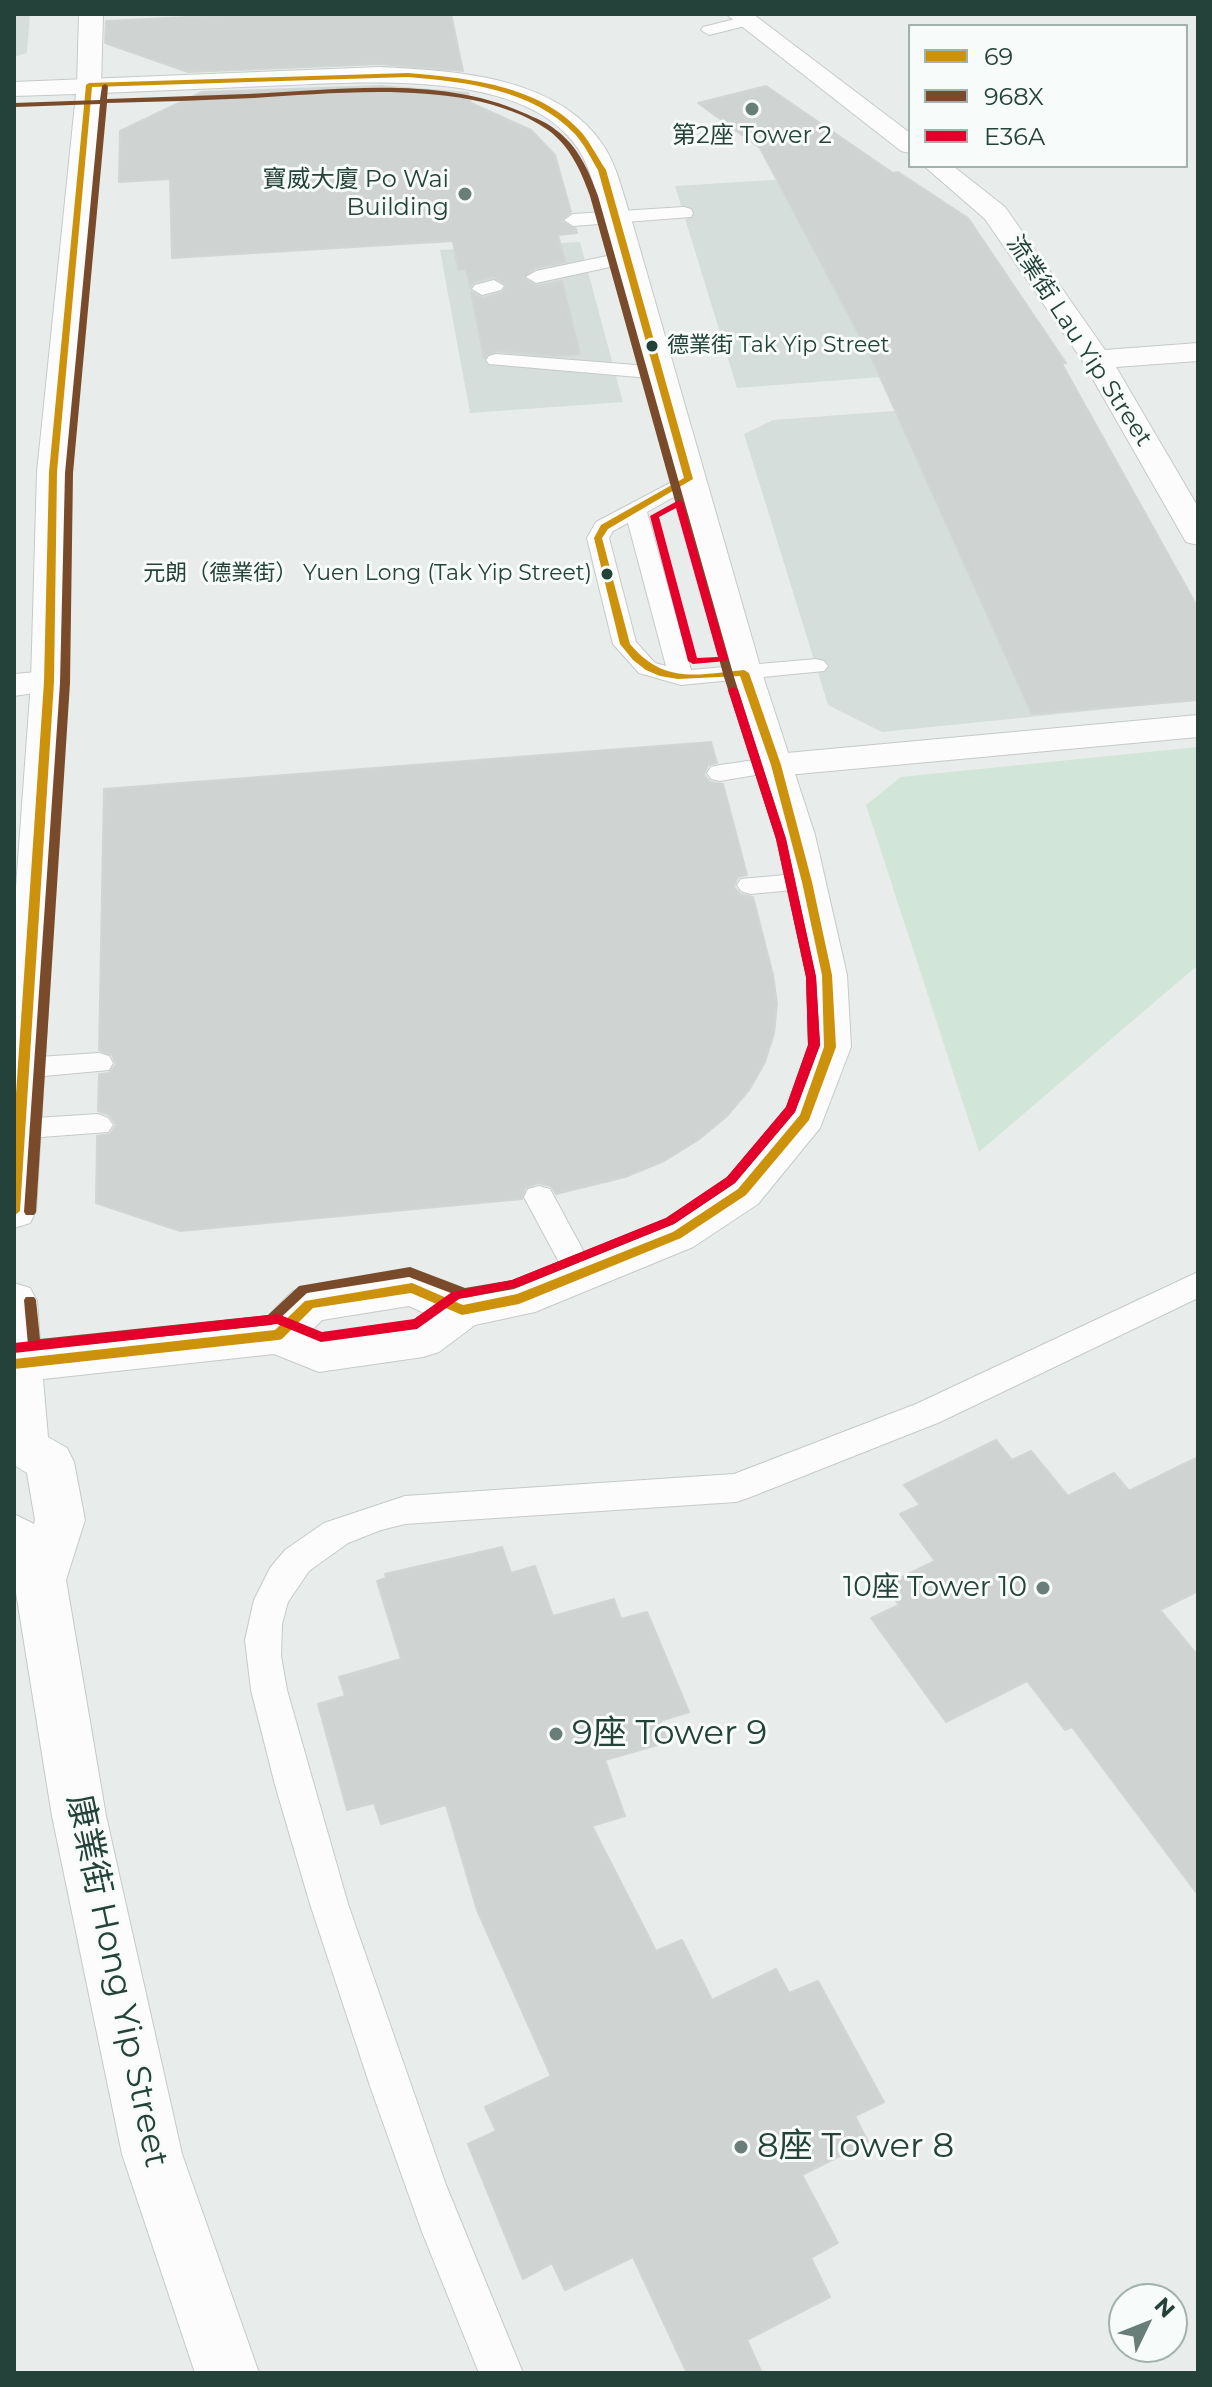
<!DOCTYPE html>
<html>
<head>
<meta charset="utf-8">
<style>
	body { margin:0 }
	#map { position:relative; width:1212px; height:2387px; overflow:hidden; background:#e8edeb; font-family:Montserrat,sans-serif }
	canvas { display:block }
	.frame { position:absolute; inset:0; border:16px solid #24423a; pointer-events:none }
	.legend { position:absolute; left:908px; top:24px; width:280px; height:144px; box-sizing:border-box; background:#f7fbf9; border:2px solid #a3b1ad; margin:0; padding:10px 14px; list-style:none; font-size:24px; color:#24423a }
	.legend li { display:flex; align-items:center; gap:16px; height:40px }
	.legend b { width:40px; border:2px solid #a3b1ad }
	.north { position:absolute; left:1108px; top:2283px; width:80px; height:80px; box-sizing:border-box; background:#f7fbf9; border:2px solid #a3b1ad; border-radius:50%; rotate:47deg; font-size:22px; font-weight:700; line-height:32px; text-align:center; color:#24423a }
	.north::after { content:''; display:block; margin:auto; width:28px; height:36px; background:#697e78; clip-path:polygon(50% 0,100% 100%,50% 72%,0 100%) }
</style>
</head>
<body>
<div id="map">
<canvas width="1212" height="2387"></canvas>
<div class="frame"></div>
<ul class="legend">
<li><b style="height:10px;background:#cd920c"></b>69</li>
<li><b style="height:10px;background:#7a4b2a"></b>968X</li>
<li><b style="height:10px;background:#e4002b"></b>E36A</li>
</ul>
<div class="north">N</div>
</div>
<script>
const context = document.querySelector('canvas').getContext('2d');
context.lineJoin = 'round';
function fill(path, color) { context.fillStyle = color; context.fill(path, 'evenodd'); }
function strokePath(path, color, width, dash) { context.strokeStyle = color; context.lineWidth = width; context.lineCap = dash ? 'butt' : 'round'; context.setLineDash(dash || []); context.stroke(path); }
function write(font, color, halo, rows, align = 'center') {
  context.font = font + ' Montserrat,"Noto Sans TC",sans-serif'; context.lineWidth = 6; context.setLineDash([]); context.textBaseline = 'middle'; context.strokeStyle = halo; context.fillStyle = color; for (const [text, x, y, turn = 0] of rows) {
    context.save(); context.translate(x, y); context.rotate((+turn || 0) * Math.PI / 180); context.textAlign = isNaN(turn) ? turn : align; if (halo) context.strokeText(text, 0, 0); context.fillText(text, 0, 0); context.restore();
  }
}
fill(new Path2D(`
	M14 14H30L27 53 14 57Z
	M898 172 968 218 1066 363 737 388 675 186Z
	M580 242 623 402 470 413 440 250Z
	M1081 397 1198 608V700L882 732 828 705 744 434 773 420Z`), '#d6dedb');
fill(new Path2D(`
	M1198 747V965L979 1152 866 805 901 777Z`), '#d1e6d8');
const building = new Path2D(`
	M248 14H451L463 71 380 64 188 72 105 43 106 21Z
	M381 86 468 93 471 103 531 130 555 155 571 212 561 221 576 229 577 233 558 235 565 262 535 268 523 278 537 286 562 281 580 354 555 356 496 351 484 358 471 292 483 298 502 293 507 285 493 277 474 282 470 287 466 269 458 270 453 241 172 258 170 179 119 182 120 131 202 92Z
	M766 86 893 173 898 172 968 218 1066 363 1062 364 1198 608V700L1032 714 872 359 760 148 698 103Z
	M711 742 717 763 708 765 704 775 710 782 723 784 747 875 738 877 734 887 740 894 753 897 773 975 777 1004 774 1033 765 1062 749 1090 726 1117 698 1140 664 1161 625 1177 556 1194 551 1186 538 1183 525 1188 522 1199 180 1231 96 1203 97 1136 110 1134 116 1125 109 1115 98 1111 99 1074 109 1073 116 1064 112 1055 99 1050 104 789Z
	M996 1440 1012 1460 1031 1451 1068 1496 1114 1473 1129 1491 1198 1457V1591L1160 1610 1198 1656V1895L1072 1727 1065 1730 1027 1681 946 1722 871 1618 899 1605 885 1585 935 1561 900 1514 920 1505 904 1485Z
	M502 1547 511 1573 535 1566 553 1616 614 1599 621 1619 647 1612 689 1712 660 1721 668 1742 605 1760 625 1816 592 1826 656 1951 682 1940 712 2000 776 1969 789 1993 818 1981 884 2102 855 2116 868 2142 802 2175 838 2243 811 2258 830 2297 747 2340 762 2373H687L633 2257 565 2290 552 2263 523 2279 468 2144 496 2131 485 2107 551 2076 477 1910 446 1805 381 1824 374 1803 347 1810 318 1704 345 1696 339 1677 401 1659 377 1581 386 1578 385 1574Z`);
fill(building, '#cfd4d2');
strokePath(building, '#d1d6d4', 2);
const service = new Path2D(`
	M747 16 755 21 753 24 709 35 701 30 703 27Z
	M684 207 691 209 693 213 691 217 573 226 564 220 573 214Z
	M626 252 633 254 636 258 633 262 536 283 526 277 536 271Z
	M494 280 504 286 501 290 482 295 472 289 475 285Z
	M496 354 661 367 671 373 661 379 489 364 486 360 489 356Z
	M689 473 697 474 700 479 697 484 647 512 691 670 816 659 824 661 828 666 824 671 681 685 639 673 613 644 587 538 596 522ZM628 523 666 666 655 663 636 642 609 538 613 531Z
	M776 757 785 760 788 765 785 770 720 781 711 779 707 773 711 767 720 765Z
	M807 873 816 876 820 882 816 888 750 894 741 891 737 885 741 879Z
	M99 1053 109 1056 113 1063 109 1070 23 1078 14 1075V1061L23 1058Z
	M98 1114 108 1118 113 1125 108 1132 14 1139V1121L20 1119Z
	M539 1186 550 1189 592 1267 596 1275 592 1283 581 1287 570 1283 524 1197 528 1189Z
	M1198 1272V1298L940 1422 748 1498 736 1502 405 1524 381 1530 348 1543 309 1571 288 1602 282 1624 281 1656 287 1690 348 1904 446 2185 523 2373H479L422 2232 371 2089 310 1904 275 1785 251 1690 245 1640 254 1600 270 1568 285 1550 324 1523 405 1496 734 1474 916 1404Z`);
const minor = new Path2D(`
	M79 14H103L101 85 98 90H80L77 85Z
	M726 14H753L910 133V153L901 151Z
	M924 166H953L1005 207 1105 350 1198 343V361L1116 367 1198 507V545L1186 542 1082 360 985 219Z
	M49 671 61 675 67 682 61 689 14 696V674Z
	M1198 715V737L776 776 763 773 758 765 763 757 776 754Z`);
const tertiary = new Path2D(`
	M380 67C456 71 560 76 605 148 618 169 623 195 631 218L762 673 815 835 847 975 851 1047 820 1128 758 1204 693 1247 535 1312 475 1325 439 1352 423 1357 319 1372 274 1354 43 1379 48 1437 67 1448 74 1462 85 1520 66 1580 106 1816 182 2154 259 2373H195L122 2154 52 1816 14 1580V1514L34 1524 35 1520 27 1473 14 1465V1283L30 1288 37 1301 40 1343 266 1318 293 1291 412 1270 465 1292 513 1282 661 1223 726 1180 786 1111 809 1047 807 975 777 835 726 673 598 200C592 177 585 153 567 135 505 68 349 83 266 86 211 88 156 91 101 93L69 472 67 682 36 1211 30 1223 14 1228V915L31 682 37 472 76 94 14 96V82ZM409 1306 424 1313 412 1322 323 1335 312 1330 322 1320Z`);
strokePath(service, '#c5cac8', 2);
strokePath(minor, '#c5cac8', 2);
strokePath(tertiary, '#c5cac8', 2);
fill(service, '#fcfcfc');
fill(minor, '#fcfcfc');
fill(tertiary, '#fcfcfc');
fill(new Path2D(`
	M408 73C467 78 540 85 582 133 591 144 598 158 606 170L693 479 608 529 602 538 630 644C663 684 697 675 744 670L749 673 781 765 812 882 832 975 836 1047 809 1120 746 1195 681 1238 519 1304 462 1315 411 1293 313 1308 282 1339 278 1340 14 1369V1359L275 1330 305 1301 412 1283 463 1305 517 1294 673 1232 738 1189 800 1115 824 1047 822 975 802 882 771 765 740 676 678 679 660 676 646 670 633 660 620 644 594 538 601 525 684 478 598 170C591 158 584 144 575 134 532 89 466 82 408 77L92 87 57 472 54 682 20 1211 14 1216V1123L44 682 49 472 86 85 89 83Z`), '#cd920c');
fill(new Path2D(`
	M105 84 108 86 107 99C154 97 201 96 247 94 336 90 441 75 524 113 535 118 547 122 556 130 578 146 589 171 598 196L734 677 786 839 816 977 820 1045 795 1112 735 1183 674 1224 514 1289 464 1298 409 1277 307 1293 275 1323 271 1325 34 1350 30 1349 28 1345 24 1300 26 1297H34L36 1300 40 1339 268 1315 299 1286 410 1267 465 1288 512 1280 666 1218 727 1177 786 1107 808 1045 806 977 776 839 724 677 590 196C581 171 570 146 548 130 473 78 341 93 254 98 205 100 156 102 107 103L73 473 70 683 36 1212 34 1215H26L24 1212 60 683 65 473 100 104 15 107 14 103 100 100 102 86Z`), '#7a4b2a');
fill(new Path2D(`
	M679 500 683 503 728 659 726 661 693 664 688 661 650 516ZM676 508 718 657 697 658 659 517Z
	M733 687 738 690 786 839 816 977 820 1045 795 1112 735 1183 674 1224 518 1287 459 1299 417 1329 321 1342 277 1324 14 1353V1343L278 1314 322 1332 414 1319 452 1292 512 1280 666 1218 727 1177 786 1107 808 1045 806 977 776 839 728 690Z`), '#e4002b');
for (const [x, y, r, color] of [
	[752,109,8,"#697e78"],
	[465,194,8,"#697e78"],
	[652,346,7,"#24423a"],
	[607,574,7,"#24423a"],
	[1043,1588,8,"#697e78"],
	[556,1734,8,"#697e78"],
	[741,2147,8,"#697e78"]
]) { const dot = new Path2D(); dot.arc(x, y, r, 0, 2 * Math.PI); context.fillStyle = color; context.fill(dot); strokePath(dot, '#f7fbf9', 3); }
write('22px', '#24423a', '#f7fbf9', [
	["德業街 Tak Yip Street",667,346],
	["元朗（德業街） Yuen Long (Tak Yip Street)",592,574,"right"]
], 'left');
write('24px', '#24423a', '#f7fbf9', [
	["第2座 Tower 2",752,136],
	["寶威大廈 Po Wai",449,180,"right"],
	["Building",449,208,"right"]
]);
write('24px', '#24423a', '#f7fbf9', [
	["流業街 Lau Yip Street",1079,341,57]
]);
write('28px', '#24423a', '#f7fbf9', [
	["10座 Tower 10",1027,1588]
], 'right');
write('34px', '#24423a', '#f7fbf9', [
	["9座 Tower 9",572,1734],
	["8座 Tower 8",757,2147]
], 'left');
write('34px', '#24423a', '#f7fbf9', [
	["康業街 Hong Yip Street",117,1981,78]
]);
</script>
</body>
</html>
